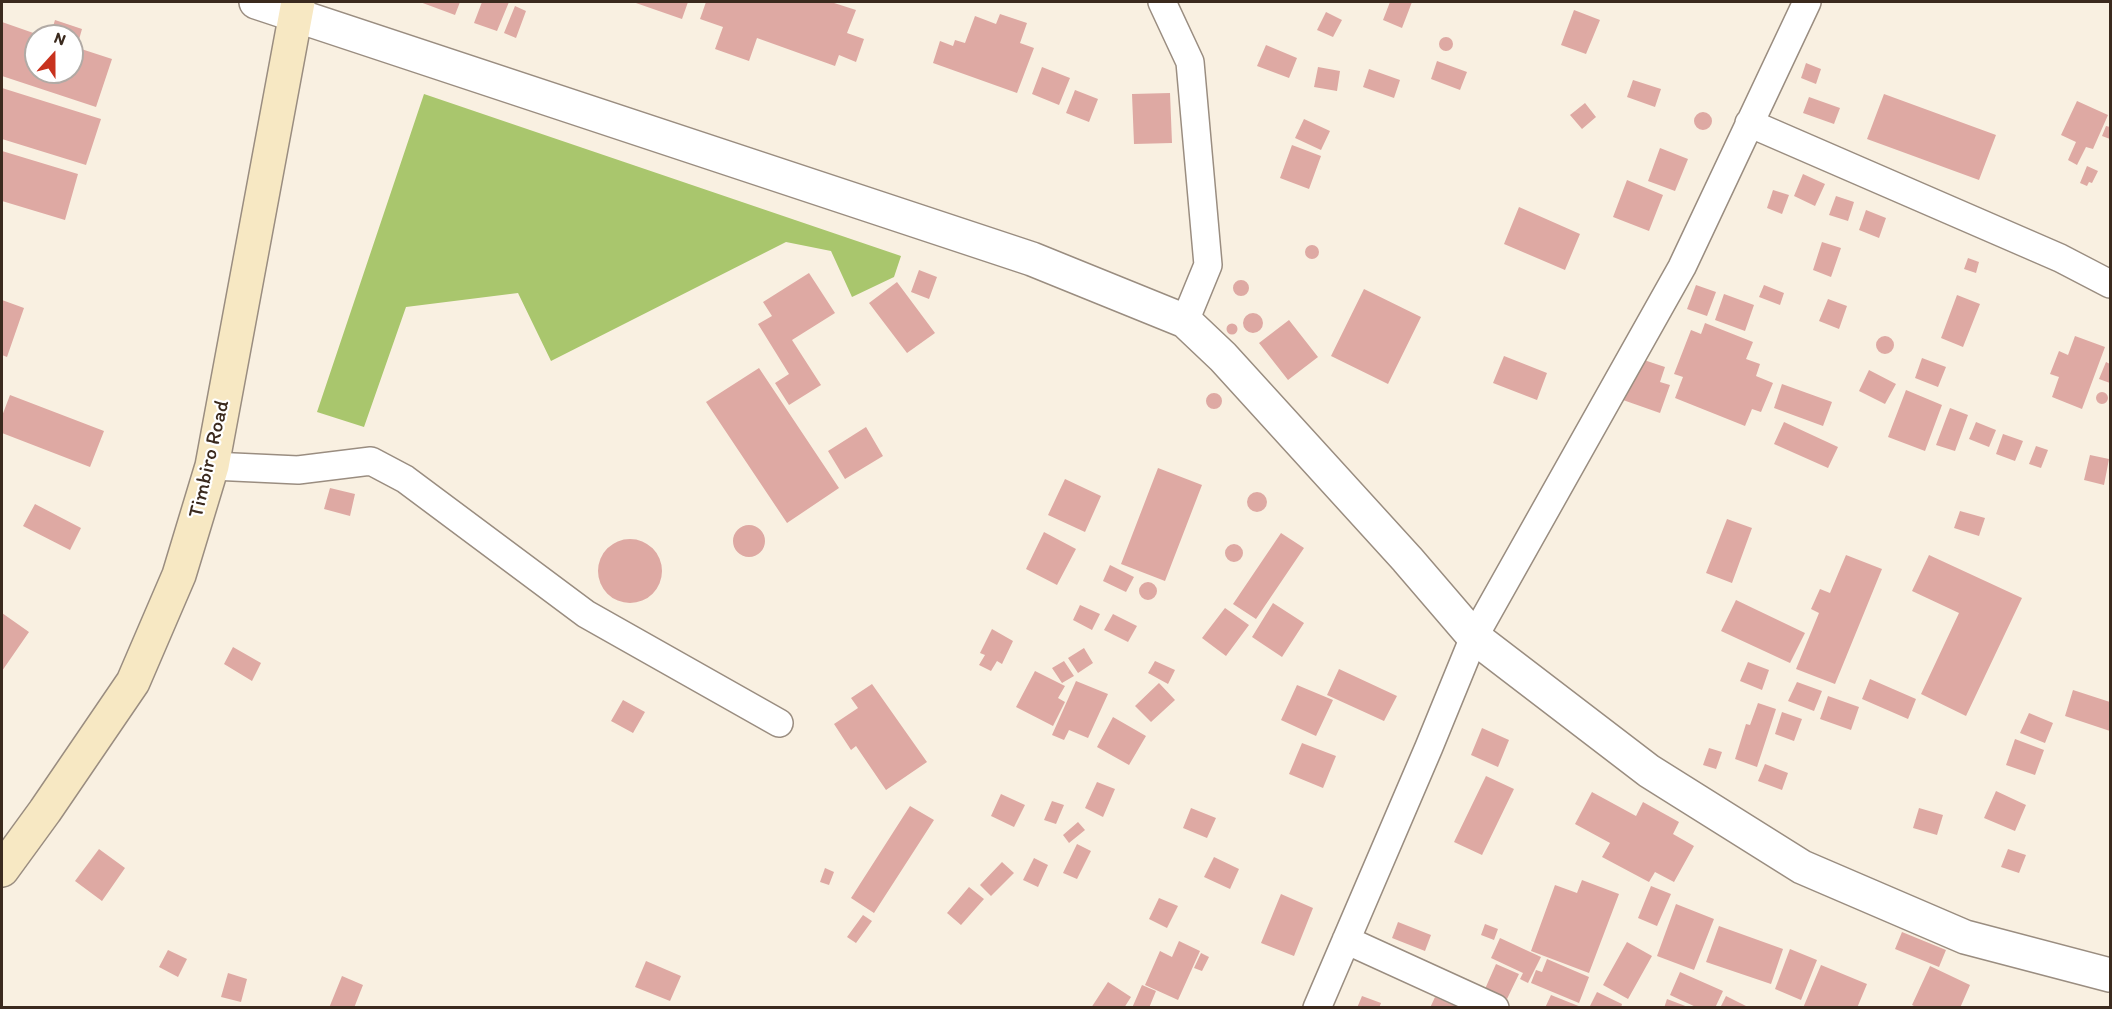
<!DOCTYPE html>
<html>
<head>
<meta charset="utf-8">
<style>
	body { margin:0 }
	#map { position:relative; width:2112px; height:1009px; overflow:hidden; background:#f9f0e1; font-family:Itim,sans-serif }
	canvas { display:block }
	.frame { position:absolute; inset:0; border:3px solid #3b2a1e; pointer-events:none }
	.north { position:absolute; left:24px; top:24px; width:60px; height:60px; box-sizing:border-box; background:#fff; border:2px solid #b1aaa5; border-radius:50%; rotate:21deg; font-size:16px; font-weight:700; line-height:24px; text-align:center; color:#3b2a1e }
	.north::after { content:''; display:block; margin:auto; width:21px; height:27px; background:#c8321e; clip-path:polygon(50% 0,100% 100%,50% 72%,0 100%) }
</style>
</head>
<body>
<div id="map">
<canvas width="2112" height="1009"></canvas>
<div class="frame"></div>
<div class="north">N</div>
</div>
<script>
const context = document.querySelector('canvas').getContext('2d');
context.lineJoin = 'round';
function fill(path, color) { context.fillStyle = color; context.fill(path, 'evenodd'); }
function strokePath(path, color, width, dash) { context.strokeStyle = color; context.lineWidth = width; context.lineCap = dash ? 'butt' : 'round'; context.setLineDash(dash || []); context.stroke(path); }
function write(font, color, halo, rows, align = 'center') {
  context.font = font + ' Itim,sans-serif'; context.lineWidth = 4.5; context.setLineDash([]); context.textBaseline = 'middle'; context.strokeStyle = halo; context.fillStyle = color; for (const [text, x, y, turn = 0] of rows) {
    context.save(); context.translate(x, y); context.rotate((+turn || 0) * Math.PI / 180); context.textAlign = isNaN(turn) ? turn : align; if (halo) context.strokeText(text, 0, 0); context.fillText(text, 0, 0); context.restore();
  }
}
fill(new Path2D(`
	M424 94 901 256 894 277 852 297 831 251 786 242 551 361 518 293 406 307 364 427 317 412Z`), '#a9c66d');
fill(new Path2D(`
	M420 2H460L455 15Z
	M482 2H509L497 31 474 23Z
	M633 2H688L682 19Z
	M706 2H831L856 10 847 33 864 39 856 62 839 55 835 66 757 38 749 61 715 49 723 27 700 19Z
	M1390 2H1412L1402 28 1383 20Z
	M515 6 526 11 516 38 504 33Z
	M1574 10 1600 20 1586 54 1561 45Z
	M1326 12 1342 20 1333 37 1317 30Z
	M1000 14 1027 23 1020 43 1034 48 1017 93 933 63 940 41 953 46 955 40 965 43 975 16 996 24Z
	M55 20 82 29 78 43 72 41V36H58L51 33Z
	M2 22 42 36H36V72H72V46L112 59 96 107 2 76Z
	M1439 44a7 7 0 1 1 14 0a7 7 0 1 1-14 0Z
	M1266 45 1297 58 1289 78 1257 66Z
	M1437 61 1467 72 1460 90 1431 79Z
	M1806 63 1821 69 1816 84 1801 78Z
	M1042 67 1070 78 1059 105 1032 94Z
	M1318 67 1340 71 1337 91 1314 87Z
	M1369 69 1400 80 1394 98 1363 87Z
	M1633 80 1661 89 1655 107 1627 97Z
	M2 88 101 119 86 165 2 139Z
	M1075 90 1098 99 1089 122 1066 113Z
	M1170 93 1172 143 1134 144 1132 94Z
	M1884 94 1996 135 1979 180 1867 139Z
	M1809 97 1840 108 1834 124 1803 113Z
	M2077 101 2108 115 2093 149 2086 147 2077 165 2068 160 2076 142 2061 135Z
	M1585 103 1596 117 1582 129 1570 115Z
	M1694 121a9 9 0 1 1 18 0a9 9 0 1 1-18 0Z
	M1304 119 1330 131 1321 150 1295 138Z
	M2106 126 2110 127V139L2102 136Z
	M1292 145 1321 156 1309 189 1280 178Z
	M1660 148 1688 159 1675 191 1648 181Z
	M2 151 78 174 65 220 2 201Z
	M2087 166 2098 171 2092 183 2089 182 2087 186 2080 183Z
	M1803 174 1825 184 1815 206 1794 196Z
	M1627 180 1663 195 1649 231 1613 217Z
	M1773 190 1789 195 1782 214 1767 208Z
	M1836 196 1854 202 1848 221 1829 215Z
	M1519 207 1580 234 1565 270 1504 244Z
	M1866 210 1886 218 1879 238 1859 230Z
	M1822 242 1841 248 1831 277 1813 270Z
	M1305 252a7 7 0 1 1 14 0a7 7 0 1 1-14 0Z
	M1968 258 1979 262 1976 273 1964 269Z
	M919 270 937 277 929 299 911 292Z
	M809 273 835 313 792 340 821 385 789 405 775 383 789 374 758 324 772 316 763 302Z
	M1233 288a8 8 0 1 1 16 0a8 8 0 1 1-16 0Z
	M897 282 935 333 907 353 869 303Z
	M1696 285 1716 292 1707 316 1687 309Z
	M1764 285 1784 293 1780 305 1759 297Z
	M1364 289 1421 317 1388 384 1331 356Z
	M1724 294 1754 305 1745 331 1715 320Z
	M1957 295 1980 304 1963 347 1941 338Z
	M1828 299 1847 306 1839 329 1819 321Z
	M2 300 24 308 7 357 2 355Z
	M1243 323a10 10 0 1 1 20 0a10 10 0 1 1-20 0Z
	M1289 320 1318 357 1288 380 1259 343Z
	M1705 323 1753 342 1746 359 1760 364 1756 376 1773 383 1761 412 1752 409 1745 426 1675 398 1683 377 1674 374 1691 330 1701 334Z
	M1226.5 329a5.5 5.5 0 1 1 11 0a5.5 5.5 0 1 1-11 0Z
	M1876 345a9 9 0 1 1 18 0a9 9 0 1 1-18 0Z
	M2075 336 2105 347 2082 409 2052 397 2059 377 2050 374 2059 351 2068 355Z
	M1504 356 1547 373 1537 400 1493 383Z
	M1638 358 1665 367 1660 382 1670 385 1660 413 1623 400Z
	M1922 358 1946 367 1938 387 1915 378Z
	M2106 362 2110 364V383L2099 379Z
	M759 368 839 488 787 523 706 402Z
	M1869 370 1896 384 1885 404 1859 391Z
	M1782 384 1832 402 1823 426 1774 408Z
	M1906 390 1942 405 1925 451 1888 437Z
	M2096 398a6 6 0 1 1 12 0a6 6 0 1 1-12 0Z
	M1206 401a8 8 0 1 1 16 0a8 8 0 1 1-16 0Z
	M10 395 104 431 90 467 2 433V416Z
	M1950 408 1968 415 1955 451 1936 445Z
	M1784 422 1838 447 1828 468 1774 444Z
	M1976 422 1996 430 1989 447 1969 439Z
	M866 427 883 456 845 479 828 451Z
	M2003 434 2023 441 2015 461 1996 454Z
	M2036 446 2048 450 2041 468 2029 464Z
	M2090 455 2109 459 2104 485 2084 480Z
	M1158 468 1202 485 1165 581 1121 564Z
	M1065 479 1101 496 1085 532 1048 515Z
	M330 488 355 494 350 516 324 509Z
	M1247 502a10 10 0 1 1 20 0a10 10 0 1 1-20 0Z
	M35 504 81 528 70 550 23 526Z
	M1960 511 1985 518 1979 536 1954 528Z
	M1727 519 1752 528 1732 583 1706 573Z
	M733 541a16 16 0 1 1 32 0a16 16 0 1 1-32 0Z
	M1044 532 1076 549 1057 585 1026 569Z
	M1281 533 1304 548 1256 619 1233 604Z
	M598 571a32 32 0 1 1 64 0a32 32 0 1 1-64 0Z
	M1225 553a9 9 0 1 1 18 0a9 9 0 1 1-18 0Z
	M1846 555 1882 569 1835 684 1796 669 1819 613 1811 609 1820 589 1830 593Z
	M1929 555 2022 598 1966 716 1921 694 1959 613 1912 591Z
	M1110 565 1134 577 1126 592 1103 581Z
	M1139 591a9 9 0 1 1 18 0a9 9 0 1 1-18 0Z
	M1736 600 1805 633 1790 663 1721 631Z
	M1273 603 1304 623 1282 657 1252 637Z
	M1080 605 1100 614 1092 630 1073 620Z
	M1225 608 1249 625 1226 656 1202 638Z
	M2 613 29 632 2 671Z
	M1113 614 1137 626 1128 642 1104 630Z
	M992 629 1013 641 1002 664 997 661 991 671 979 665 985 655 980 653Z
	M233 647 261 663 252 681 224 664Z
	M1084 648 1093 663 1078 673 1068 658Z
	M1064 661 1074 676 1062 683 1052 668Z
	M1155 661 1175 670 1168 684 1148 673Z
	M1748 662 1769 670 1762 690 1740 681Z
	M1339 669 1397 696 1384 721 1327 695Z
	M1035 671 1065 686 1058 698 1065 702 1053 726 1016 707Z
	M1870 679 1916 699 1908 719 1862 699Z
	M1076 681 1108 694 1088 738 1069 730 1064 740 1052 735Z
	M1797 682 1822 691 1814 711 1788 701Z
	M1159 683 1175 700 1151 722 1135 706Z
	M872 684 927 762 886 790 856 746 851 750 834 724 858 708 851 698Z
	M1297 685 1333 700 1316 736 1281 720Z
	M2073 690 2110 702V731L2065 716Z
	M1828 696 1859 707 1851 730 1820 719Z
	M623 700 645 712 633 733 611 721Z
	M1758 703 1776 709 1757 767 1735 759 1746 724 1750 725Z
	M1782 712 1802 719 1794 741 1775 734Z
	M2029 713 2053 723 2045 743 2020 733Z
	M1113 717 1146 736 1129 765 1097 747Z
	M1482 728 1509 740 1498 767 1471 755Z
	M2015 739 2044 750 2035 775 2006 765Z
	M1302 743 1336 756 1323 788 1289 774Z
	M1709 748 1722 752 1716 769 1703 765Z
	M1765 764 1788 773 1782 790 1758 781Z
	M1486 776 1514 789 1482 855 1454 842Z
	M1097 782 1115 789 1103 817 1085 808Z
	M1996 791 2026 805 2015 831 1984 818Z
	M1592 792 1636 816 1643 802 1679 822 1673 834 1694 846 1674 882 1655 872 1649 882 1602 857 1610 843 1575 824Z
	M1001 794 1025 805 1014 827 991 816Z
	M1052 801 1064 805 1056 824 1044 820Z
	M910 806 934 820 874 913 851 898Z
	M1191 808 1216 818 1207 838 1183 828Z
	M1919 808 1943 815 1937 835 1913 828Z
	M1078 822 1085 830 1069 843 1063 835Z
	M1077 844 1091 851 1077 879 1063 873Z
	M99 849 125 868 102 901 75 881Z
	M2008 849 2026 855 2019 873 2001 867Z
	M1214 857 1239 869 1230 889 1204 877Z
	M1034 858 1048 865 1038 887 1023 880Z
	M1002 862 1014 873 991 896 980 885Z
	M825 868 834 872 829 885 820 882Z
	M1582 880 1619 894 1589 973 1531 951 1555 885 1577 893Z
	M1651 886 1671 894 1657 926 1638 918Z
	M969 887 984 899 961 925 947 913Z
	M1281 894 1313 908 1294 956 1261 943Z
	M1159 898 1178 906 1167 928 1149 919Z
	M1676 904 1714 919 1694 970 1657 956Z
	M863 915 872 921 856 943 847 937Z
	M1398 922 1431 935 1425 951 1392 938Z
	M1485 924 1498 929 1494 940 1481 935Z
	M1719 926 1783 949 1771 984 1706 962Z
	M1902 932 1946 950 1939 967 1895 949Z
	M1500 938 1541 957 1528 983 1520 979 1523 973 1491 958Z
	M1179 941 1200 951 1178 1000 1145 985 1160 951 1172 957Z
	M1627 942 1652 956 1628 999 1603 985Z
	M1790 949 1817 960 1801 1000 1775 989Z
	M168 950 187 959 178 977 159 967Z
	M1201 953 1209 957 1202 971 1194 968Z
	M1547 959 1589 977 1579 1003 1531 983 1536 970 1542 972Z
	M646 961 681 976 670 1001 635 987Z
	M1496 964 1519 974 1507 999 1485 989Z
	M1821 965 1867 984 1857 1008H1803Z
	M1930 966 1970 985 1960 1008H1918L1912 1005Z
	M1680 972 1723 991 1715 1008H1698L1670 995Z
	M228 973 247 979 241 1002 221 997Z
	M342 976 363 985 354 1008H329Z
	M1108 982 1131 997 1124 1008H1091Z
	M1142 985 1156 991 1149 1008H1132Z
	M1597 992 1622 1004 1621 1008H1589Z
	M1551 995 1581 1007V1008H1545Z
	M1362 996 1381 1003 1379 1008H1357Z
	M1726 996 1750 1008H1720Z
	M1435 997 1460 1008H1430Z
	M1667 999 1688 1007V1008H1664Z`), '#dea9a3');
const minor = new Path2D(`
	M1162 2 1190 62 1208 265 1185 321
	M1749 123 2060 258 2110 284
	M212 466 298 470 371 461 405 479 586 614 779 723
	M1346 940 1495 1008
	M1317 1008 1429 747 1474 637 1682 267 1807 2`);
const tertiary = new Path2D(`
	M256 2 1032 259 1185 321 1223 357 1407 559 1474 637 1649 771 1802 867 1965 937 2110 975`);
const secondary = new Path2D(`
	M2 870 45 811 133 682 179 575 212 466 298 2`);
strokePath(minor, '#9a8d80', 30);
strokePath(tertiary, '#9a8d80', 36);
strokePath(secondary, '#9a8d80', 36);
strokePath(minor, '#fff', 27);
strokePath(tertiary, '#fff', 33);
strokePath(secondary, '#f7e8c3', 33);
write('21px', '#3b2a1e', '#fff', [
	["Timbiro Road",210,459,-77]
]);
</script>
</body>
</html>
